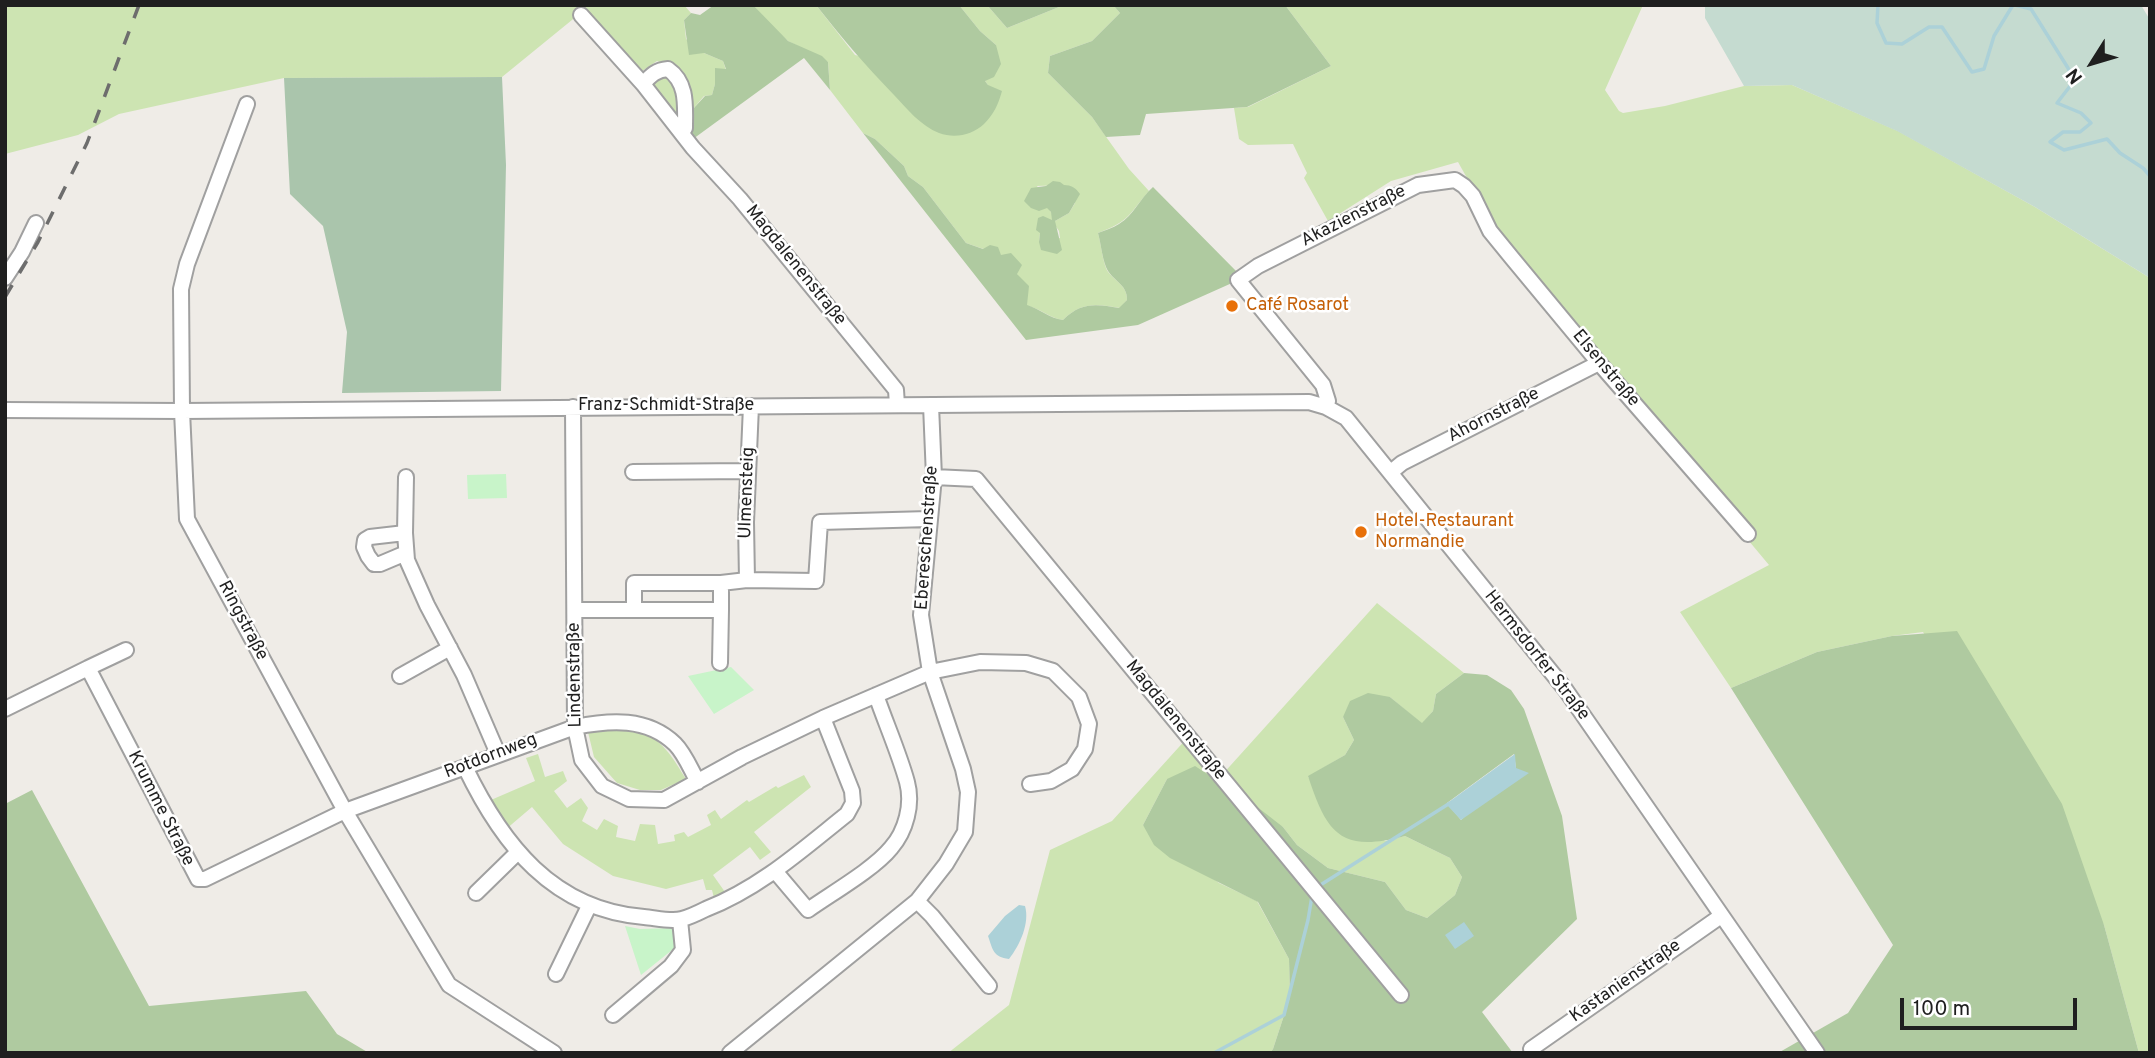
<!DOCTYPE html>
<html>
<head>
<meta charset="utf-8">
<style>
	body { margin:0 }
	#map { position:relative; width:2155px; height:1058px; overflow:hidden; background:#efece7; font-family:Overpass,sans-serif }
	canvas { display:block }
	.frame { position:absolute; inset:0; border:7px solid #1f1f1f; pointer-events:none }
	.north { position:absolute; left:2057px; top:28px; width:70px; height:70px; -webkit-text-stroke:5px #fff; paint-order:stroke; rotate:233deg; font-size:19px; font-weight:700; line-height:28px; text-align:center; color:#1f1f1f }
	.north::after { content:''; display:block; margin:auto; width:24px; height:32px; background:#1f1f1f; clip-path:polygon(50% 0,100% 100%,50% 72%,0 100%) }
	.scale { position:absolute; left:1900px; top:998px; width:177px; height:32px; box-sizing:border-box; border:4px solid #1f1f1f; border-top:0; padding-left:9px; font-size:21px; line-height:24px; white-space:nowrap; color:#1f1f1f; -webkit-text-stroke:5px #fff; paint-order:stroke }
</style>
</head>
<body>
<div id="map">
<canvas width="2155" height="1058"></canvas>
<div class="frame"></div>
<div class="north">N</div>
<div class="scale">100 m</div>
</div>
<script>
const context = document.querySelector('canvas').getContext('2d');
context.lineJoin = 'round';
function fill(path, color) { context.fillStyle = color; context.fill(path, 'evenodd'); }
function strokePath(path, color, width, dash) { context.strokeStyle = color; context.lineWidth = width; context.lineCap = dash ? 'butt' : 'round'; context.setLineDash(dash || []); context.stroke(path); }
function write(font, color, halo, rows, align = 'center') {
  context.font = font + ' Overpass,sans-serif'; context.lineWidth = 5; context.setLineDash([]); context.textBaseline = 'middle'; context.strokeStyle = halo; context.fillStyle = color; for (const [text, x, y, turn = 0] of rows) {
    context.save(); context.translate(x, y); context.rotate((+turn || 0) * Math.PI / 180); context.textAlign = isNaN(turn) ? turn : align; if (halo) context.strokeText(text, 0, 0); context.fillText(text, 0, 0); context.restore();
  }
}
fill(new Path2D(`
	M5 5H684L691 13 684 20 686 39 704 53 723 61 726 70 715 69V84L712 95 704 96 693 109 690 136 687 132 689 106 665 64 657 61 639 73 583 11 502 77 284 78 119 114 78 135 5 154Z
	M753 5H816L855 55 988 85 985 81 996 45 980 31 959 5H987L1007 28 1064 5H1113L1120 13 1092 41 1050 56 1048 73 1092 117 1129 169 1149 191C1128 215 1130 221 1098 233 1101 244 1102 257 1106 268 1111 280 1128 284 1127 300L1120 308C1096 304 1081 302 1063 320 1049 318 1040 308 1027 306L1017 274 1001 255 966 243 923 187 908 176 904 166 875 139 863 133 830 90 828 62 788 41 773 28ZM1064 185 1075 203 1069 213 1055 221 1054 224 1059 231 1060 238 1039 242 1040 233 1052 220 1053 216 1037 186Z
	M1285 5H1643L1605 90 1619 111 1623 113 1665 106 1744 86 1792 85 1898 131 2035 207 2150 278V1053H2139L2104 925 1923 632 1892 636 1817 652 1731 688 1680 612 1769 565 1512 258 1458 162 1391 181 1328 221 1304 178 1307 173 1293 144 1248 145 1239 139 1234 108 1248 107 1331 66Z
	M668 72 681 103 678 121 655 92 652 83Z
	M1377 603 1464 673 1436 694 1433 711 1422 724 1390 697 1343 717 1354 740 1345 755 1308 777 1385 841 1405 836 1450 858 1462 877 1455 895 1427 918 1406 910 1385 882 1328 868 1297 845 1283 827 1167 779 1143 825 1219 883 1257 901 1289 959 1290 997 1273 1049 1270 1053H948L1009 1005 1050 850 1112 821 1188 737 1221 776Z
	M609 726C655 733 662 739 686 779L661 790H640L617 783 594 757 588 732Z
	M538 754 545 777 563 771 567 781 554 791 567 808 581 798 588 808 582 821 597 830 604 819 618 826 616 837 635 841 640 824 655 825 658 844 675 841 674 835 684 832 688 837 711 825 707 815 715 810 721 819 747 800 749 802 776 786 778 788 804 775 811 787 754 832 771 852 760 860 750 847 713 875 725 892 714 898 712 890H706L703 879 666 889 613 876 563 844 532 807 505 830 484 803 535 781 526 758Z`), '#cde4b2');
fill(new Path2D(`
	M714 5H753L788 41 822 56 828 62 830 90 804 58 693 139 690 136 693 109 705 96 712 95 715 84V68L726 69 723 61 704 53 689 55 684 20 691 13 700 15Z
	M816 5H959L980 31 996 45 1001 64 994 77 985 81 988 85 1002 91C998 105 994 114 984 124 972 135 955 139 939 133 921 126 907 109 894 95 866 66 841 37 816 5Z
	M987 5H1064L1007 28Z
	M1113 5H1285L1331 66 1247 107 1146 114 1140 135 1106 137 1092 117 1048 73 1050 56 1092 41 1120 13Z
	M863 133 875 139 904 166 908 176 923 187 966 243 983 249 990 245 998 247 1001 255 1011 253 1022 265 1017 274 1029 286 1027 305C1040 309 1049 318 1063 320 1081 302 1096 304 1119 308L1127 300C1128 284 1111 280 1106 267 1102 257 1101 244 1098 233 1105 230 1113 228 1119 224 1134 215 1140 198 1153 187L1238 273 1232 283 1138 325 1026 340Z
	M1053 181 1060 182 1064 185C1071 185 1076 188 1080 194L1069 213 1055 221 1062 250 1057 254 1041 250 1039 242 1040 233 1036 230 1038 218 1043 216 1052 220 1051 212 1047 208 1039 211 1031 208 1024 201 1031 188 1046 186Z
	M1957 631 2062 804 2104 925 2139 1053H1778L1848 1013 1893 945 1731 688 1817 652 1892 636Z
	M1464 673 1487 675 1511 690 1524 709 1562 816 1577 919 1482 1012 1513 1053H1270L1273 1049 1290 997 1289 959 1258 902 1170 858 1154 845 1143 825 1167 779 1195 766 1256 806 1283 827 1297 845 1328 868 1385 882 1406 910 1427 918 1455 895 1462 877 1450 858 1405 836C1341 853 1327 834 1308 776L1345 755 1354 740 1343 717 1350 701 1368 693 1390 697 1422 723 1433 711 1436 694ZM1514 754 1516 768 1461 820 1447 803Z
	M32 790 149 1006 306 991 337 1034 369 1053H5V804Z`), '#afcaa0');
fill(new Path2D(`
	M1705 5H2141L2150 20V278L2035 207 1897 131 1792 85 1744 86 1705 18Z`), '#c5dbd0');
fill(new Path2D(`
	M502 77 506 165 501 391 342 393 347 332 323 226 290 194 284 78Z`), '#aac5ac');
fill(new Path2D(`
	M506 474 507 498 468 499 467 475Z
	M731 667 754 690 714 714 688 676Z
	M625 926 640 929 673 928 677 946 641 975Z`), '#c8f4c9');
fill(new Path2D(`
	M1515 754 1516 768 1529 773 1461 820 1446 804Z
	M1019 905 1025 906C1030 923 1020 945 1009 959 993 957 993 950 988 936L1005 916Z
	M1464 922 1474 936 1455 949 1445 935Z`), '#acd1d8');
strokePath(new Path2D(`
	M1878 5 1877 23 1886 43 1902 44 1929 27H1942L1972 72 1984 69 1994 36 2013 5
	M2015 5 2031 9 2068 68 2074 81 2057 103 2081 113 2091 123 2080 132H2063L2050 142 2064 150 2107 139 2120 153 2143 168 2150 176
	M1322 884 1450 803
	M1214 1053 1284 1015 1308 920 1312 896`), '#acd1d8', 3.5);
const minor = new Path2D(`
	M581 15 643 84 693 148 740 199 896 390 897 405
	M643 84C651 75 656 70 668 69 688 83 685 106 685 128L682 132
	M247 104 187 264 181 289 182 411 187 519 345 811 449 985 554 1053
	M5 278 22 252 36 223
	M573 407 575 727 582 760 602 786 629 799 664 800 742 757 823 718 930 672 980 662 1026 663 1053 671 1079 697 1089 724 1085 749 1072 769 1051 781 1030 784
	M1326 407 1328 401 1323 385 1238 280 1258 266 1418 185 1455 180 1464 186 1473 196 1490 231 1512 258 1599 363 1748 534
	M5 410 182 411 1309 402 1326 407 1346 418 1565 689 1817 1053
	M633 472 748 471
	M1391 472 1402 463 1599 363
	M406 477 405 533 407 560 427 605 464 675 498 754
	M934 477 976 479 1401 995
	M405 533 370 537 365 540 364 547 368 556 374 564H380L406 553
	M747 580 746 522 751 406
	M721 583 747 580 816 581 820 522 929 519
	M576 610H721V583H634V610
	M720 663 721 610
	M88 668 126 650
	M400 676 450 648
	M5 709 88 668 198 879H205L345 811 575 727C610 720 647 717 675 744 685 754 691 770 698 782
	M465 767C502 844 553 910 644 917 656 918 671 922 682 919 690 917 698 913 706 909 760 888 803 849 847 814L853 803 852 791 823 718
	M775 871 808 910C832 893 874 869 891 848 906 831 913 804 907 782 899 753 886 724 876 695
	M476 893 518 852
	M917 901 932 916 989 986
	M556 974 589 906
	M613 1015 671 966 683 950 680 920
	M1531 1049 1721 916
	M730 1053 917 901 946 864 965 832 968 792 963 769 930 672 921 615 934 477 931 405`);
strokePath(minor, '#a0a0a0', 18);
strokePath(minor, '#fff', 14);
strokePath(new Path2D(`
	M5 297 38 242 87 143 139 5`), '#6d6d6d', 3.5, [14, 14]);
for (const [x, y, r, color] of [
	[1232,306,7,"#e8710a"],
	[1361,532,7,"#e8710a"]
]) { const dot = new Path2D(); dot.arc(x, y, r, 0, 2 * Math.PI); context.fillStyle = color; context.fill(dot); strokePath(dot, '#fff', 2.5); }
write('18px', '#1f1f1f', '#fff', [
	["Akazienstraße",1354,217,-27],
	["Magdalenenstraße",795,266,51],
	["Elsenstraße",1605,369,50],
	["Franz-Schmidt-Straße",666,406],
	["Ahornstraße",1494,416,-27],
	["Ulmensteig",748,493,-88],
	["Ebereschenstraße",928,538,-86],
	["Ringstraße",242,621,62],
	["Hermsdorfer Straße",1536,656,52],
	["Lindenstraße",576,675,-91],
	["Magdalenenstraße",1175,721,51],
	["Rotdornweg",491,757,-21],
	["Krumme Straße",160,809,63],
	["Kastanienstraße",1626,982,-35]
]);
write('18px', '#c56008', '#fff', [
	["Café Rosarot",1246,306],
	["Hotel-Restaurant",1375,522],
	["Normandie",1375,543]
], 'left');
</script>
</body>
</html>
